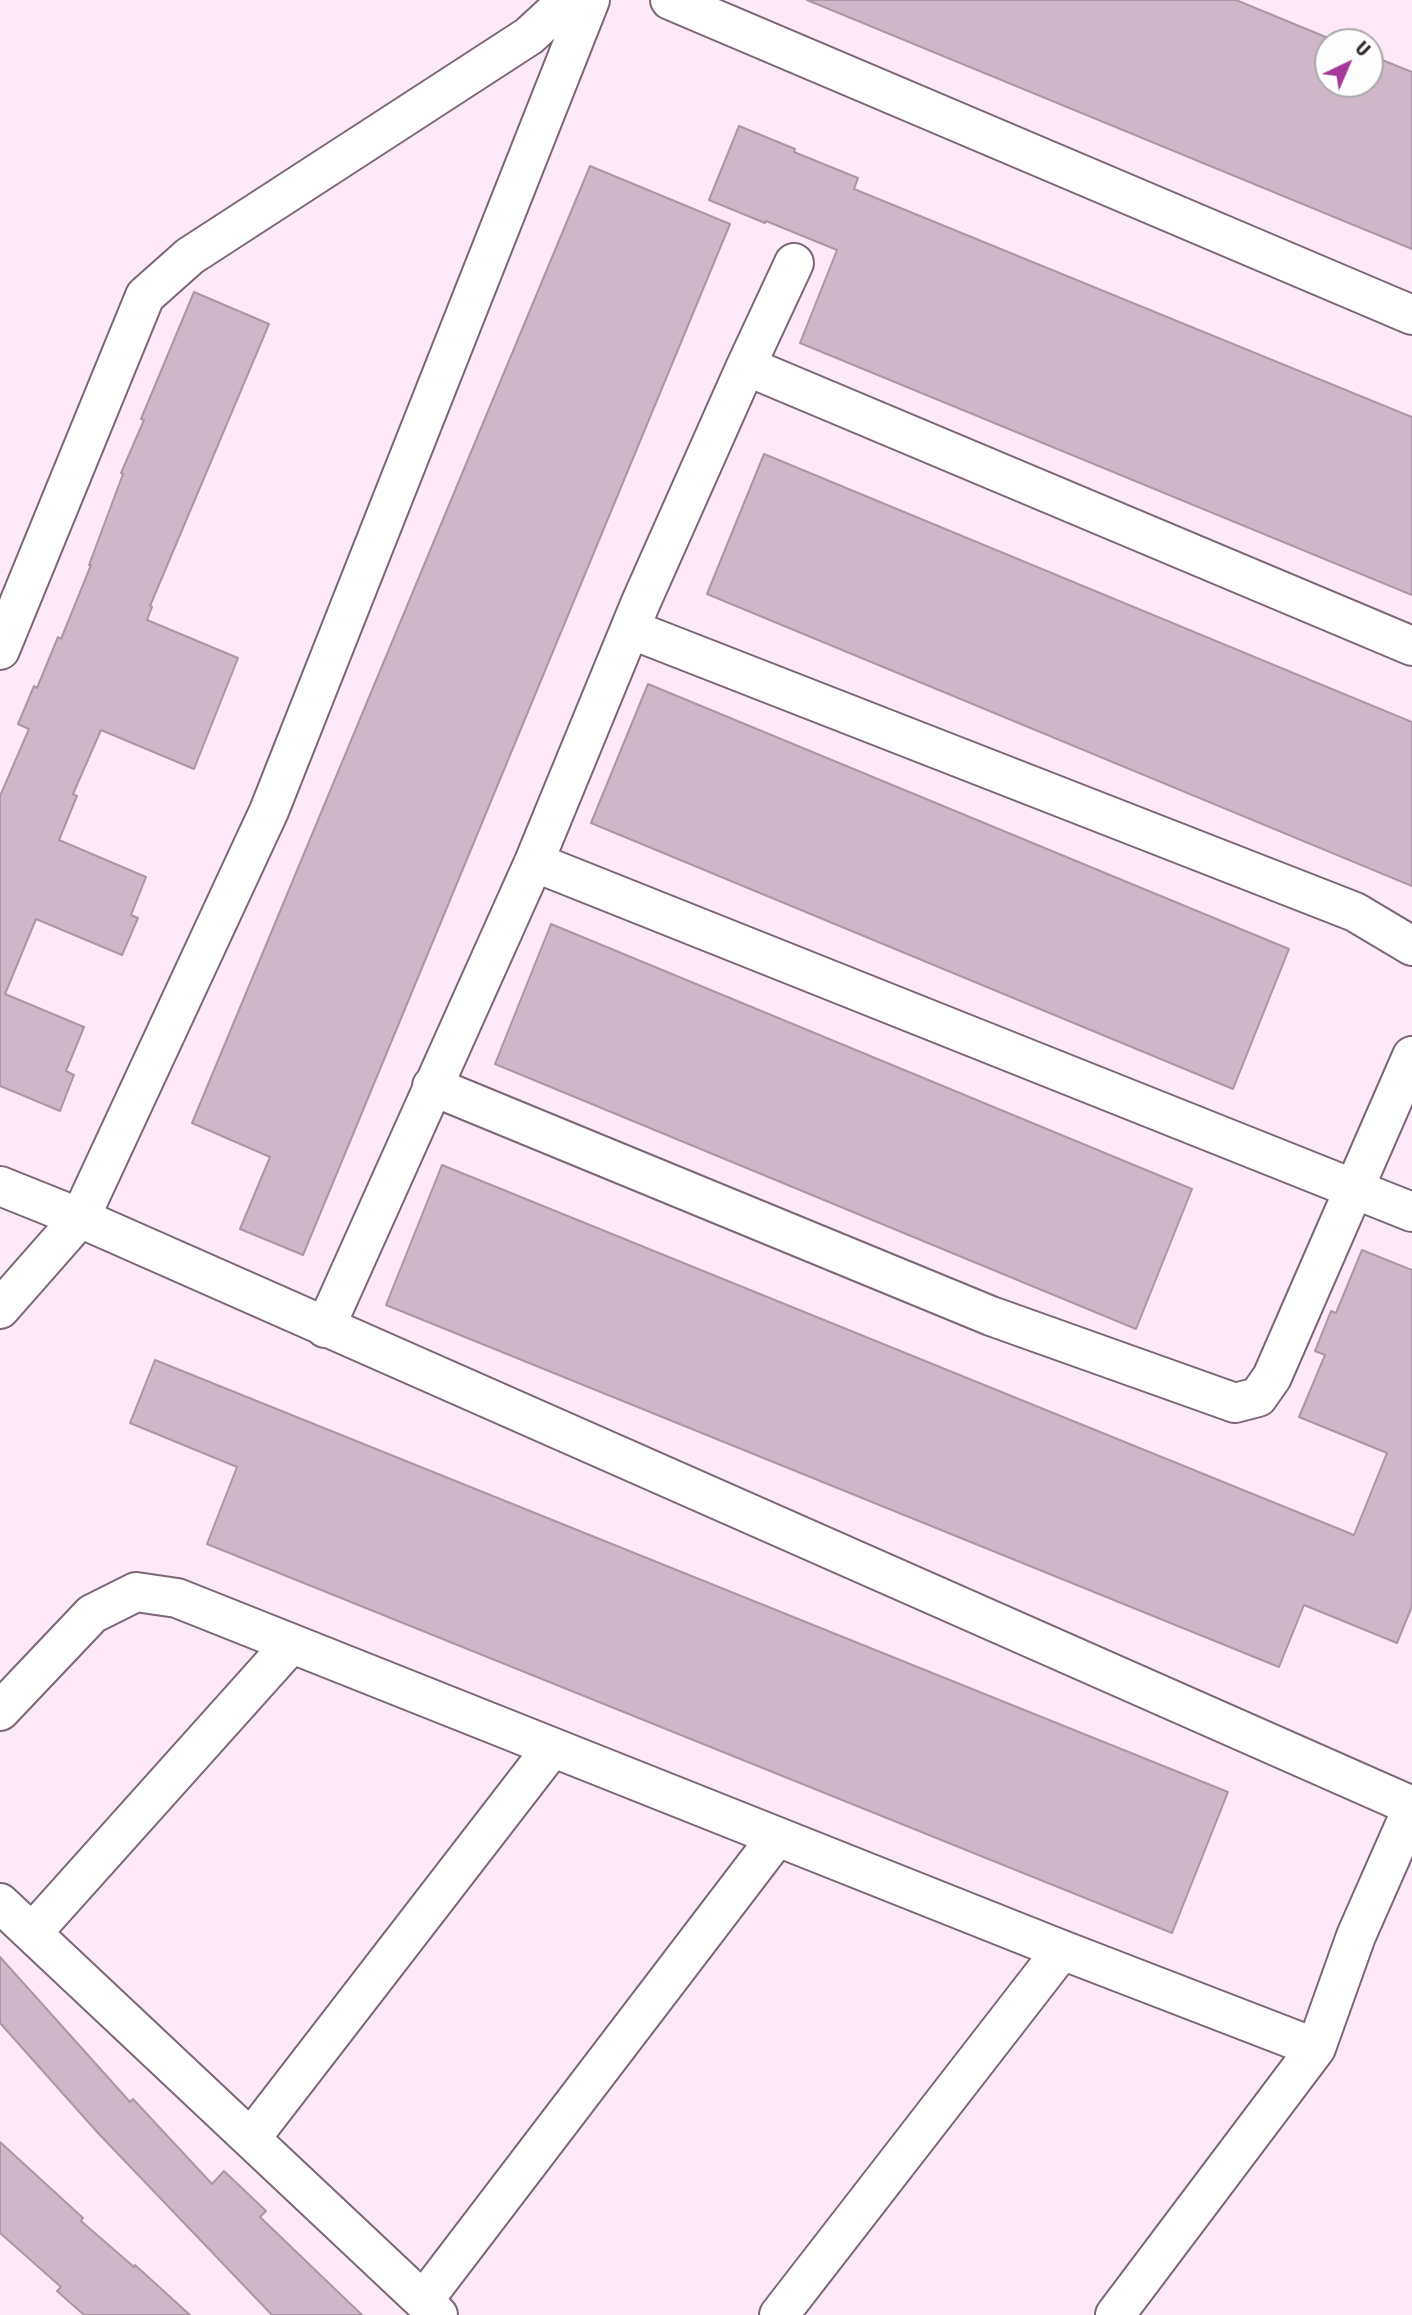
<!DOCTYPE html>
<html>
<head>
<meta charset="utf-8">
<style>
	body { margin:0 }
	#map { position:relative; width:1412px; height:2315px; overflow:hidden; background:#fde9f8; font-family:"Fira Sans Condensed",sans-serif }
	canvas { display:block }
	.north { position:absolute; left:1314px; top:28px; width:70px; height:70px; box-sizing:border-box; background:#fdfdfd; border:2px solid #aca8ab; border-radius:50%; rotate:44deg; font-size:19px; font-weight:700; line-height:28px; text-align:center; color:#322930 }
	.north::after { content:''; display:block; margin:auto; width:24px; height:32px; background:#a63897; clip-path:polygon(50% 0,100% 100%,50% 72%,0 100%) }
</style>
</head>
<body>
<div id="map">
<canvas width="1412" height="2315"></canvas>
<div class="north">U</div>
</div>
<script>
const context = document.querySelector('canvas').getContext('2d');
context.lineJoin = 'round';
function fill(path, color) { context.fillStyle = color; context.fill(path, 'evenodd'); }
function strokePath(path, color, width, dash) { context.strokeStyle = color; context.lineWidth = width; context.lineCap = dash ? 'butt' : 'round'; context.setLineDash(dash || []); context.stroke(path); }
const building = new Path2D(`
	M807 0H1236L1338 42H1328V84H1370V55L1412 72V249Z
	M739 126 795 149 794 152 858 178 854 189 1412 417V595L800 343 837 250 766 221 765 223 709 200Z
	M590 166 730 224 303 1255 240 1229 270 1157 192 1123Z
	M194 292 269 324 150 606 152 607 147 620 238 658 194 769 101 730 73 794 77 796 59 840 146 877 131 915 138 918 122 955 36 919 5 994 84 1027 66 1071 74 1075 60 1111 0 1086V796L29 729 18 724 34 686 37 688 58 637 61 639 91 565H89L123 474 121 473 144 420 141 419Z
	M764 454 1412 722V886L707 594Z
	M648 684 1289 949 1233 1089 591 823Z
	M551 924 1192 1189 1136 1329 495 1064Z
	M442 1165 1354 1535 1387 1453 1299 1417 1325 1355 1315 1351 1331 1311 1336 1313 1362 1250 1412 1270V1606L1397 1643 1304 1605 1279 1667 386 1305Z
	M155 1360 1228 1792 1172 1933 207 1544 237 1467 130 1423Z
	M0 1957 130 2102 133 2099 212 2184 224 2171 266 2211 260 2217 362 2315H272L98 2133 0 2023Z
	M0 2142 83 2218 81 2221 134 2267 135 2265 190 2315H84L57 2291 61 2287 0 2233Z`);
fill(building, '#ceb7c9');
strokePath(building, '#ab95a7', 2);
const minor = new Path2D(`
	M670 0 1412 315
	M746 366 794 263
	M630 629 1355 912 1412 946
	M0 650 145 296 190 256 529 36 568 0
	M534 862 1412 1212
	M432 1086 991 1316 1235 1403 1258 1397 1272 1377 1412 1056
	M0 1186 80 1218 1412 1806
	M0 1309 80 1218 269 811 590 0
	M325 1328 534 862 641 602 746 366 1412 646
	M0 1711 92 1614 136 1592 177 1598 1062 1950 1316 2048
	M0 1903 438 2315
	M32 1933 291 1644
	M251 2138 552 1748
	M423 2301 777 1837
	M779 2315 1062 1950
	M1115 2315 1316 2048 1356 1936 1412 1809`);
strokePath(minor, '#7b6676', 42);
strokePath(minor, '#fff', 38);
</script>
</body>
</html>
